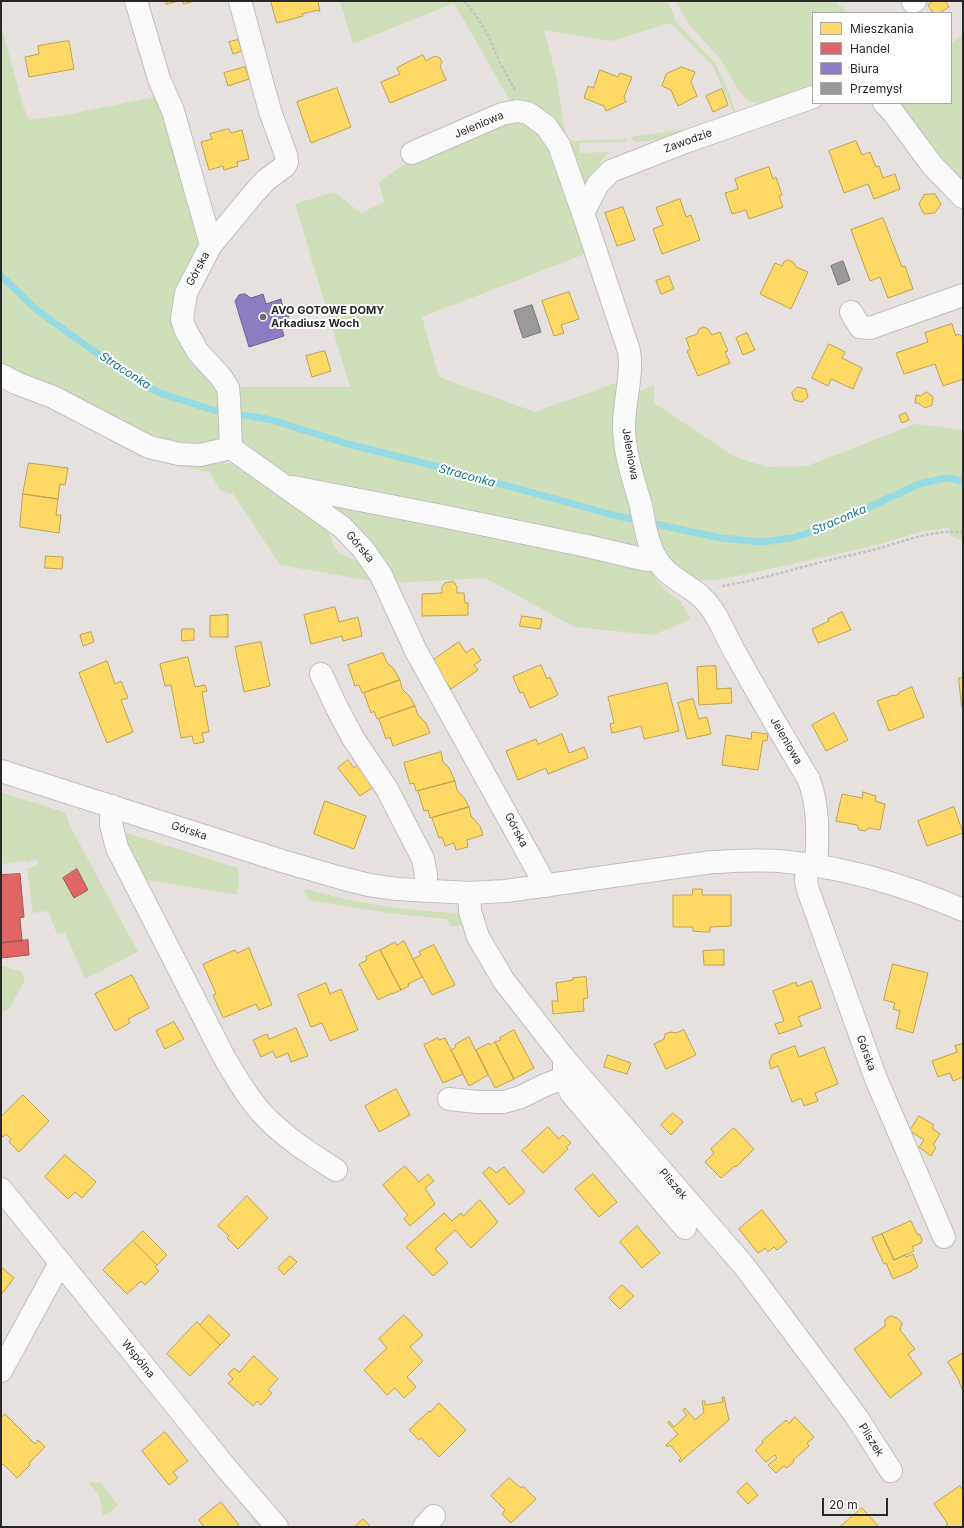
<!DOCTYPE html>
<html>
<head>
<meta charset="utf-8">
<style>
	body { margin:0 }
	#map { position:relative; width:964px; height:1528px; overflow:hidden; background:#e6e1de; font-family:Inter,sans-serif }
	canvas { display:block }
	.frame { position:absolute; inset:0; border:2px solid #282828; pointer-events:none }
	.legend { position:absolute; left:812px; top:12px; width:140px; height:92px; box-sizing:border-box; background:#fff; border:1px solid #a9a9a9; margin:0; padding:5px 7px; list-style:none; font-size:12px; color:#282828 }
	.legend li { display:flex; align-items:center; gap:8px; height:20px }
	.legend b { width:20px; border:1px solid #a9a9a9 }
	.scale { position:absolute; left:822px; top:1498px; width:66px; height:18px; box-sizing:border-box; border:2px solid #282828; border-top:0; padding-left:5px; font-size:12px; line-height:14px; white-space:nowrap; color:#282828; -webkit-text-stroke:3px #fff; paint-order:stroke }
</style>
</head>
<body>
<div id="map">
<canvas width="964" height="1528"></canvas>
<div class="frame"></div>
<ul class="legend">
<li><b style="height:11px;background:#ffd966"></b>Mieszkania</li>
<li><b style="height:11px;background:#e06666"></b>Handel</li>
<li><b style="height:11px;background:#8e7cc3"></b>Biura</li>
<li><b style="height:11px;background:#999"></b>Przemysł</li>
</ul>
<div class="scale">20 m</div>
</div>
<script>
const context = document.querySelector('canvas').getContext('2d');
context.lineJoin = 'round';
function fill(path, color) { context.fillStyle = color; context.fill(path, 'evenodd'); }
function strokePath(path, color, width, dash) { context.strokeStyle = color; context.lineWidth = width; context.lineCap = dash ? 'butt' : 'round'; context.setLineDash(dash || []); context.stroke(path); }
function write(font, color, halo, rows, align = 'center') {
  context.font = font + ' Inter,sans-serif'; context.lineWidth = 4; context.setLineDash([]); context.textBaseline = 'middle'; context.strokeStyle = halo; context.fillStyle = color; for (const [text, x, y, turn = 0] of rows) {
    context.save(); context.translate(x, y); context.rotate((+turn || 0) * Math.PI / 180); context.textAlign = isNaN(turn) ? turn : align; if (halo) context.strokeText(text, 0, 0); context.fillText(text, 0, 0); context.restore();
  }
}
fill(new Path2D(`
	M340 1H668L676 22 715 63 727 87 735 110V115L712 65 670 23 611 41 544 30 557 79 566 141 627 139 624 142 579 143 580 153 610 152 602 160 586 190 569 161 512 104 454 3 353 44Z
	M677 1H835L848 13H813V91C796 95 764 110 748 100 739 94 727 69 720 59 705 39 685 26 677 1Z
	M1 25 23 106 29 120 65 115 159 96 201 246 173 327 182 347 215 381 223 394V430L215 441 180 449 1 371Z
	M963 33V190L892 103H951V44Z
	M518 118 548 137 585 254 422 317 439 377 535 412 616 383 622 355 621 338 640 547 638 553 294 479 242 445 236 387H350L295 204 334 192 361 213 384 202 379 182 405 164 499 122Z
	M692 128 688 134 681 136 638 142 634 141 631 137Z
	M654 385V403L735 457 767 467 807 466 915 424 963 430V542L950 535 949 528 923 531 877 545 743 575 714 580H691L664 555 647 491 632 455 633 394Z
	M148 451 229 463 241 468 306 509 330 534 333 545 340 554 366 564 378 582 280 565 233 494 221 491 209 472 148 459Z
	M317 496 646 567 652 572 663 588 680 601 691 619 653 635 575 627 485 578 393 583Z
	M1 792 66 813 70 826 138 952 85 979 65 932 57 934 48 911 33 913 27 869 39 864 36 859 26 863 25 861 1 864 2 851 1 847ZM77 870 88 890 74 898 63 878Z
	M117 830 238 868 239 885 236 895 136 878Z
	M306 889C355 903 406 911 457 913L463 916 466 924 459 926H450L447 919 396 914 309 900 304 891Z
	M1 965 22 972 24 977V982L8 1010 1 1013Z
	M215 1465 267 1527H259L212 1468Z
	M88 1482 101 1483 118 1505 108 1514 103 1515 99 1496Z`), '#cedfb9');
const homes = new Path2D(`
	M166 1H179L167 4Z
	M183 1H195L184 4Z
	M271 1H318L320 11H318V10L302 14 303 16 277 23Z
	M934 1H945L949 7 940 13H933L928 5Z
	M238 40 242 51 233 54 229 42Z
	M69 41 74 69 29 77 25 57 39 54 38 46Z
	M423 55 426 61 435 56 440 58 442 62 440 66 446 80 390 103 381 82 400 74 397 68Z
	M245 67 249 79 228 86 224 73Z
	M682 67 695 72 691 82 697 96 678 106 671 90 662 86 666 74Z
	M600 70 618 77 620 73 632 77 624 97 626 102 606 111 604 106 584 98 588 86 593 88Z
	M337 88 351 127 311 143 297 102Z
	M722 89 728 105 713 112 706 96Z
	M229 129 231 133 242 130 249 159 237 162 238 166 224 170 223 166 209 170 201 142 212 139 210 134Z
	M856 141 862 155 870 152 876 167 879 166 883 178 895 174 900 189 874 199 868 184 844 193 829 151Z
	M769 167 773 179 776 177 782 195 779 196 783 207 749 219 746 210 732 214 725 193 738 189 735 179Z
	M935 194 941 204 935 213 924 214 919 204 924 195Z
	M680 199 686 217 691 215 700 240 662 254 653 229 663 225 656 208Z
	M623 207 635 240 617 246 605 213Z
	M883 218 902 267 905 266 913 289 888 298 880 277 870 281 851 230Z
	M789 260 794 263 796 267 808 272 791 309 760 294 775 263 782 266 784 262Z
	M669 276 674 289 661 294 656 281Z
	M569 292 579 319 561 325 564 333 554 336 542 301Z
	M952 324 956 336 958 334 963 337V379L943 386 935 364 904 374 896 353 928 342 925 333Z
	M704 327 708 329 712 335 720 332 728 351 725 352 730 363 698 376 687 351 690 350 686 338 697 334 699 329Z
	M747 333 755 350 743 355 736 338Z
	M829 344 845 352 842 358 862 368 853 389 831 379 828 386 812 378Z
	M325 351 331 371 312 377 306 356Z
	M798 387 806 389 808 397 802 402 794 400 792 393Z
	M927 392 933 397 932 405 925 408 918 403H915L916 395 920 396Z
	M906 413 909 420 902 423 899 416Z
	M29 463 68 468 65 485 60 484 58 499 23 494Z
	M23 494 58 499 56 515H61L59 533 20 527Z
	M46 556 63 557 62 569 45 568Z
	M454 582 457 587V593H464L465 603H468V615L422 616V594L442 593V587L445 583Z
	M335 607 339 622 358 617 362 636 343 641 342 636 311 644 304 615Z
	M842 612 851 630 818 643 812 629 829 621 828 619Z
	M228 615V637H210V616Z
	M522 616 542 619 540 629 520 626Z
	M182 629H194V640L182 641Z
	M91 632 94 642 83 646 80 635Z
	M261 642 270 686 244 692 235 647Z
	M459 642 466 653 473 648 481 660 474 665 478 670 451 689 432 661Z
	M383 653 387 663 393 668 400 680 362 693 359 685 355 686 348 665Z
	M188 657 195 687 205 685 207 691 202 692 209 732 202 733 204 742 194 744 192 736 181 738 171 685 165 686 160 664Z
	M107 661 115 684 121 681 128 698 121 700 133 732 107 743 79 673Z
	M541 665 547 679 550 677 558 695 530 708 523 692 520 693 513 677Z
	M716 666 717 689 731 688 732 703 699 705 697 667Z
	M959 678H963V707H962Z
	M400 680 402 689 410 697 415 706 377 719 374 711 371 713 364 693Z
	M667 683 679 731 644 739 641 726 612 733 610 724 614 723 608 697Z
	M912 687 924 717 889 731 877 701 894 695V696L899 694V693Z
	M693 699 699 719 707 717 711 734 687 739 678 703Z
	M415 706 418 715 426 723 430 733 393 746 390 737 386 739 379 719Z
	M834 713 848 740 826 751 812 725Z
	M752 732 768 734 767 741 763 740 758 770 722 765 726 735 751 739Z
	M562 734 569 753 584 747 588 758 548 774 546 768 518 780 506 751 536 739 538 744Z
	M441 752 443 762 449 768 455 781 416 791 414 783 410 784 404 763Z
	M348 760 354 768 357 765 373 787 360 796 338 768Z
	M455 781 457 790 465 799 469 807 430 818 428 810 424 811 418 791Z
	M863 792 876 796 875 801 885 804 880 830 869 828 865 831 859 830 857 825 836 821 842 794 862 798Z
	M325 801 366 816 354 849 314 834Z
	M469 807 471 816 480 826 483 835 467 840 468 847 456 850 454 843 445 846 442 837 439 838 432 818Z
	M954 807 963 833 927 846 918 821Z
	M693 889H702V895H731V926L710 927V932H704L693 931V927H673V895H692Z
	M404 941 422 977 408 984 409 986 401 990 380 950 395 942 397 945Z
	M434 945 455 985 432 995 413 959 421 955 419 952Z
	M249 948 272 1005 259 1010 256 1004 223 1018 213 995 216 994 203 964 235 950 237 953Z
	M380 950 401 990 392 994V993L378 1000 359 964 367 960 366 957Z
	M724 950V965H704L703 951Z
	M893 964 928 973 913 1033 896 1028 900 1011 893 1009 895 1003 884 1000Z
	M132 975 149 1008 128 1019 130 1023 115 1031 95 994Z
	M586 977 588 998 583 999 584 1011 553 1014 552 1001H558L556 983 573 980V978Z
	M812 981 821 1008 798 1017 802 1026 779 1034 775 1024 784 1021 773 991 796 982 797 986Z
	M326 983 330 994 341 989 358 1030 330 1041 322 1023 311 1027 298 995Z
	M174 1022 184 1039 165 1049 156 1031Z
	M296 1028 308 1056 291 1062 288 1053 276 1058 273 1051 261 1057 253 1040 267 1034 269 1039Z
	M514 1030 534 1068 514 1079 495 1042 501 1040 500 1038Z
	M684 1030 696 1055 666 1069 654 1044 664 1039 665 1034 671 1032 676 1033Z
	M469 1037 488 1075 469 1086 451 1050 456 1047 455 1045Z
	M438 1038 439 1040 445 1038 463 1074 443 1083 424 1045Z
	M495 1042 514 1079 495 1088 476 1050 489 1043 490 1045Z
	M963 1044V1077L953 1081 950 1073 938 1077 932 1061 957 1052 955 1046Z
	M795 1046 799 1057 824 1047 838 1084 815 1093 818 1101 804 1106 801 1098 792 1102 778 1066 771 1069 769 1062 772 1055Z
	M608 1055 631 1063 627 1074 604 1067Z
	M396 1089 410 1115 379 1132 365 1106Z
	M23 1095 49 1121 19 1152 9 1142 11 1139 6 1134 3 1137 1 1134V1117Z
	M673 1113 683 1122 671 1135 661 1125Z
	M919 1116 934 1125 932 1128 940 1134 933 1145 936 1147 931 1156 919 1147 924 1140 910 1131Z
	M548 1127 559 1139 563 1135 571 1143 566 1147 568 1149 543 1173 522 1151Z
	M734 1128 754 1149 736 1167 735 1166 721 1178 705 1162 714 1153 711 1149Z
	M65 1155 96 1182 82 1198 75 1192 68 1199 45 1177Z
	M405 1166 419 1182 428 1174 434 1181 425 1188 435 1204 410 1226 404 1219 408 1215 383 1185Z
	M490 1167 496 1173 504 1167 525 1192 509 1205 483 1173Z
	M593 1174 617 1202 599 1217 575 1189Z
	M247 1196 268 1218 238 1249 227 1238 229 1236 218 1226Z
	M480 1200 498 1222 471 1248 455 1230 435 1249 448 1263 433 1276 406 1247 444 1213 452 1221 461 1213 463 1216Z
	M762 1210 787 1242 777 1250 774 1247 768 1252 765 1248 758 1253 739 1229Z
	M911 1221 917 1234 920 1235 922 1240 921 1243 912 1247 914 1251 894 1260 882 1234Z
	M637 1226 660 1253 642 1268 620 1242Z
	M143 1231 167 1255 157 1265 133 1241Z
	M882 1234 894 1260 905 1255 906 1257 913 1254 918 1267 912 1270V1271L893 1279 886 1263 884 1264 872 1238Z
	M133 1241 157 1265 155 1267 159 1271 145 1285 141 1281 127 1294 103 1270Z
	M290 1256 297 1262 284 1275 278 1268Z
	M1 1267 14 1278 1 1295Z
	M622 1285 634 1296 620 1309 609 1298Z
	M209 1315 230 1335 220 1345 200 1325Z
	M404 1315 423 1335 410 1347 423 1361 407 1377 416 1387 404 1398 395 1388 387 1395 364 1370 387 1348 379 1339Z
	M891 1316 897 1318 902 1323 900 1330 915 1349 908 1354 922 1374 890 1398 854 1349 885 1326V1320Z
	M197 1322 220 1345 190 1376 167 1354Z
	M963 1353V1391L959 1382H960L948 1362Z
	M254 1356 278 1379 268 1390 272 1393 261 1405 257 1401 253 1406 228 1383 233 1379 228 1374 234 1368 239 1372Z
	M724 1397 729 1420 680 1462 679 1460 681 1458 670 1445 667 1447 666 1445 678 1434 668 1423 669 1421 674 1427 687 1415 683 1410 685 1408 695 1420 704 1412 702 1401H705V1405L723 1402 722 1398Z
	M439 1403 466 1430 439 1457 421 1438 419 1440 409 1430 429 1411 430 1412Z
	M5 1414 35 1444 38 1440 45 1447 29 1463 30 1465 17 1478 3 1464 1 1465V1418Z
	M795 1417 814 1437 807 1443 809 1446 793 1460 794 1462 786 1468 784 1466 776 1473 768 1465 777 1458 775 1455 766 1462 755 1450 763 1443 762 1441 786 1420 789 1423Z
	M165 1432 188 1461 173 1472 178 1478 169 1485 142 1451Z
	M509 1478 521 1488 523 1486 536 1499 511 1523 502 1514 505 1510 491 1496Z
	M747 1483 758 1495 748 1504 737 1492Z
	M960 1486 963 1491V1527H947L946 1525 948 1524 934 1504Z
	M221 1502 239 1525 236 1527H204L199 1520Z
	M862 1508 879 1527H840Z
	M363 1519 371 1527H355Z`);
fill(homes, '#ffd966');
strokePath(homes, '#bea453', 1);
const shops = new Path2D(`
	M77 869 88 890 74 898 63 878Z
	M20 874 24 917 20 918 22 941 1 943V875Z
	M28 940 29 955 1 958V943Z`);
fill(shops, '#e06666');
strokePath(shops, '#a95353', 1);
const offices = new Path2D(`
	M245 294 251 298 263 294 266 304 281 299 282 304 288 307 290 313 287 320 289 324 281 326 284 336 249 347 235 301 239 295Z`);
fill(offices, '#8e7cc3');
strokePath(offices, '#6f6394', 1);
const industry = new Path2D(`
	M843 261 850 280 838 285 831 266Z
	M532 305 541 332 523 338 514 311Z`);
fill(industry, '#999');
strokePath(industry, '#777', 1);
strokePath(new Path2D(`
	M1 276 38 311 137 382 163 394 213 410 272 420 348 444 447 469 613 515 721 538 762 542 792 538 822 529 919 484 946 478 963 481`), '#96dae3', 7);
const minor = new Path2D(`
	M136 1 159 79 173 111 211 245
	M913 2 915 1
	M884 103 892 111 932 165 963 197
	M412 153 502 114 517 111 528 113 546 126 559 145 583 213 629 351C633 376 624 401 624 426 624 453 634 481 641 506 644 521 646 537 652 550 665 582 693 582 711 608 721 622 727 639 736 654 759 696 784 738 809 780 819 807 818 837 816 866
	M583 213 598 184 611 171 685 142 813 97
	M851 312 860 327 870 328 963 295
	M1 375 16 383 53 397 149 447 179 454 200 455 231 448
	M231 448 342 527 363 549 381 575 416 651 546 886
	M231 448 229 398 228 388 221 377 198 352 185 329 182 319 186 293 211 245 254 193 266 180 285 166 287 162 286 155 270 111 240 1
	M293 487 442 516 587 546 638 558 647 560 656 559
	M321 674 337 708 353 738 387 789 423 859 426 876 425 891
	M1 771 282 861 341 878 369 885 397 889 469 893 506 891 712 862C738 861 763 859 788 862 850 868 907 886 963 910
	M112 806 111 824 117 848 223 1055C234 1074 245 1094 260 1111 281 1135 309 1153 336 1170
	M807 864 806 881 808 890 876 1079 944 1237
	M469 893 470 911 478 937 504 981 564 1058 745 1267 856 1416 891 1471
	M564 1078 571 1093 685 1228
	M449 1099 478 1102H504L521 1097 545 1085 564 1078V1063
	M1 1189 227 1469 277 1527
	M1 1371 60 1263
	M424 1527 434 1516`);
strokePath(minor, '#c0bfbf', 24);
strokePath(new Path2D(`
	M464 1 475 14 488 35 499 61 515 90
	M722 586C754 581 783 572 814 564 836 558 858 554 880 548 904 541 938 528 963 533`), '#c4c3c3', 2.5, [3, 2]);
strokePath(minor, '#fbfafa', 22);
for (const [x, y, r, color] of [
	[263,317,4,"#6a6968"]
]) { const dot = new Path2D(); dot.arc(x, y, r, 0, 2 * Math.PI); context.fillStyle = color; context.fill(dot); strokePath(dot, '#fff', 1.5); }
write('11px', '#282828', '#fff', [
	["Jeleniowa",479,125,-23],
	["Zawodzie",688,141,-20],
	["Górska",198,269,-62],
	["Jeleniowa",630,454,80],
	["Górska",360,547,50],
	["Jeleniowa",786,741,60],
	["Górska",516,830,62],
	["Górska",189,831,18],
	["Górska",866,1053,70],
	["Pliszek",673,1184,49],
	["Wspólna",138,1359,51],
	["Pliszek",871,1440,58]
]);
write('bold 11px', '#282828', '#fff', [
	["AVO GOTOWE DOMY",271,311],
	["Arkadiusz Woch",271,324]
], 'left');
write('italic 12px', '#16758d', '#fff', [
	["Straconka",125,371,33],
	["Straconka",467,476,15],
	["Straconka",839,520,-23]
]);
</script>
</body>
</html>
